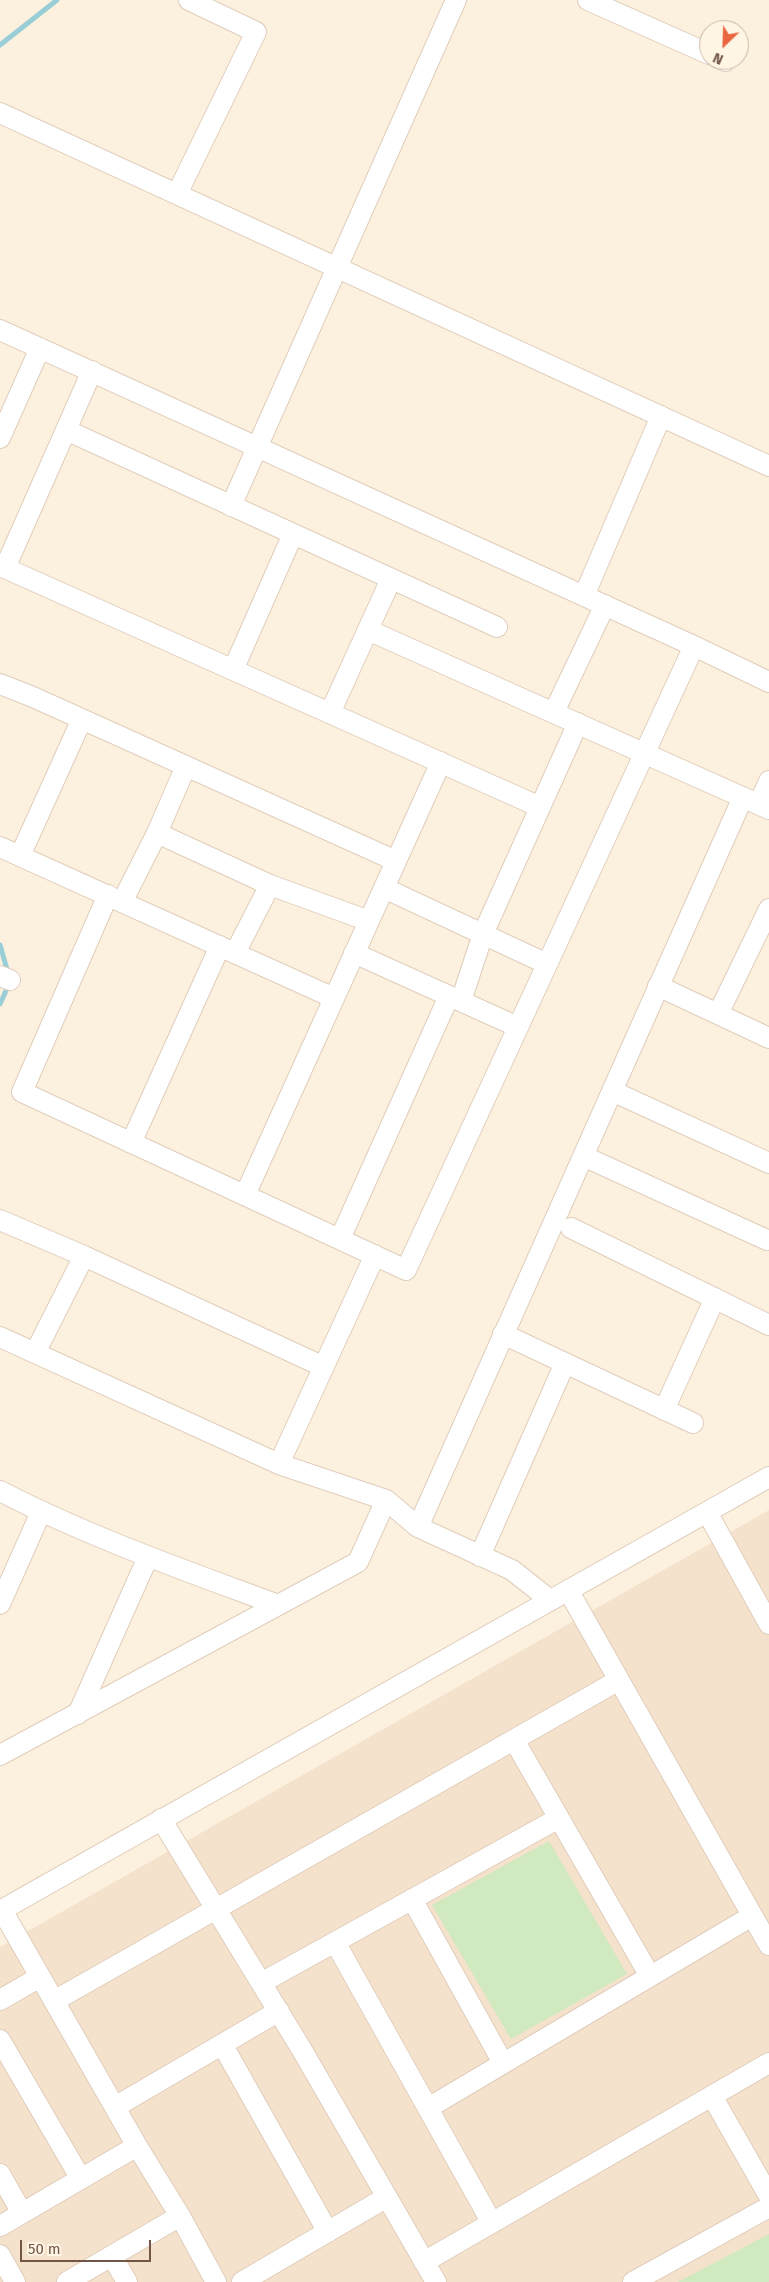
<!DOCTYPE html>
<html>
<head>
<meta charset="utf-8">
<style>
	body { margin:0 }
	#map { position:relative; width:769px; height:2282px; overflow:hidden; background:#fcf1df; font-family:"Fira Sans",sans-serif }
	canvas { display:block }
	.north { position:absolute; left:699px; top:20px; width:50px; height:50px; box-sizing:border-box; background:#fff5e5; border:1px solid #c7b5a6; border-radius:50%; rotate:204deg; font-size:14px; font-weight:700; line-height:20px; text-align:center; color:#735647 }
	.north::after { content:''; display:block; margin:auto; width:18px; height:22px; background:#e96641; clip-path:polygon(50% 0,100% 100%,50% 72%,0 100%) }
	.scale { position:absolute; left:20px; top:2240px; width:131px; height:22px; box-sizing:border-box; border:2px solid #735647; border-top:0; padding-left:6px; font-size:15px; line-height:18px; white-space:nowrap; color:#735647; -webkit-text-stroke:4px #fff5e5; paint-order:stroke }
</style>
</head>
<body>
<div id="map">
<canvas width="769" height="2282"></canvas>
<div class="north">N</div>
<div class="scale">50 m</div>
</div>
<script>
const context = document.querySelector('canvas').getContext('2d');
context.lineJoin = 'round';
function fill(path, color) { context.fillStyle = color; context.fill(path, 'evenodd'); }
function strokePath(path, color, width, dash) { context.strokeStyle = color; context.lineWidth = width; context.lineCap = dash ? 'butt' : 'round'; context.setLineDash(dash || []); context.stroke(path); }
fill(new Path2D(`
	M769 1510V2282H0V1947Z`), '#f4e2cd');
fill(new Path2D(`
	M549 1841 627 1974 511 2039 432 1905Z
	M769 2234V2282H678Z`), '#d0e9be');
strokePath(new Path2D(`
	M0 45 57 0
	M0 945 8 973
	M0 1004 9 984`), '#9aced7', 5);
const minor = new Path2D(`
	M588 0 709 54
	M723 60 725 61
	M0 113 769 466
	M177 194 256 32 189 0
	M0 330 694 646 769 682
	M92 371 5 568 540 807
	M66 430 497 627
	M0 438 40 348
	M231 506 456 0
	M584 596 661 416
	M368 630 769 809
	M233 670 293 534
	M0 684 33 697 396 861
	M554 712 605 605
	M330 713 391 579
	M759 804 769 781
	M157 833 270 885 369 921
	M0 847 334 998
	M20 856 82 719
	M384 888 547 964
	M108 895 22 1092 406 1270 694 646
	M122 902 157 833 186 766
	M235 953 270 885
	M354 953 518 1027
	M0 976 10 980
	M658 986 769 1038
	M461 1001 483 934 578 723
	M718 1014 769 909
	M612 1091 769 1163
	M131 1143 220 946
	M583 1156 767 1240
	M245 1195 441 762
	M0 1220 84 1256
	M571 1228 769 1325
	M340 1239 449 996
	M503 1334 693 1423
	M0 1337 279 1464 386 1500 418 1527 512 1570 550 1600
	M35 1353 84 1256 324 1367
	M664 1410 715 1298
	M279 1464 375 1255
	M0 1491C89 1537 184 1570 278 1605
	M707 1512 769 1624
	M418 1527 743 797
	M480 1556 565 1363
	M568 1590 769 1945
	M0 1604 41 1512
	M78 1714 148 1557
	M514 1740 650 1976
	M0 1755 358 1562 386 1500
	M161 1819 302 2050 436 2282
	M412 1899 503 2063
	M2 1910 137 2146 180 2216 216 2282
	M0 1911 769 1477
	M335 1942 492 2223
	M261 1983 559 1818
	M0 2000 40 1977
	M54 2001 619 1680
	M0 2040 81 2179
	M222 2044 328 2232
	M712 2096 769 2196
	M115 2107 279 2011
	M428 2108 752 1916
	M0 2174 22 2213
	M0 2226 137 2146
	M0 2255 15 2282
	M112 2256 127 2282
	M424 2262 769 2063
	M67 2282 180 2216
	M242 2282 387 2197
	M633 2282 769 2207`);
strokePath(minor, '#e0cdbb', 22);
strokePath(minor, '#fff', 20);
</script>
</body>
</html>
